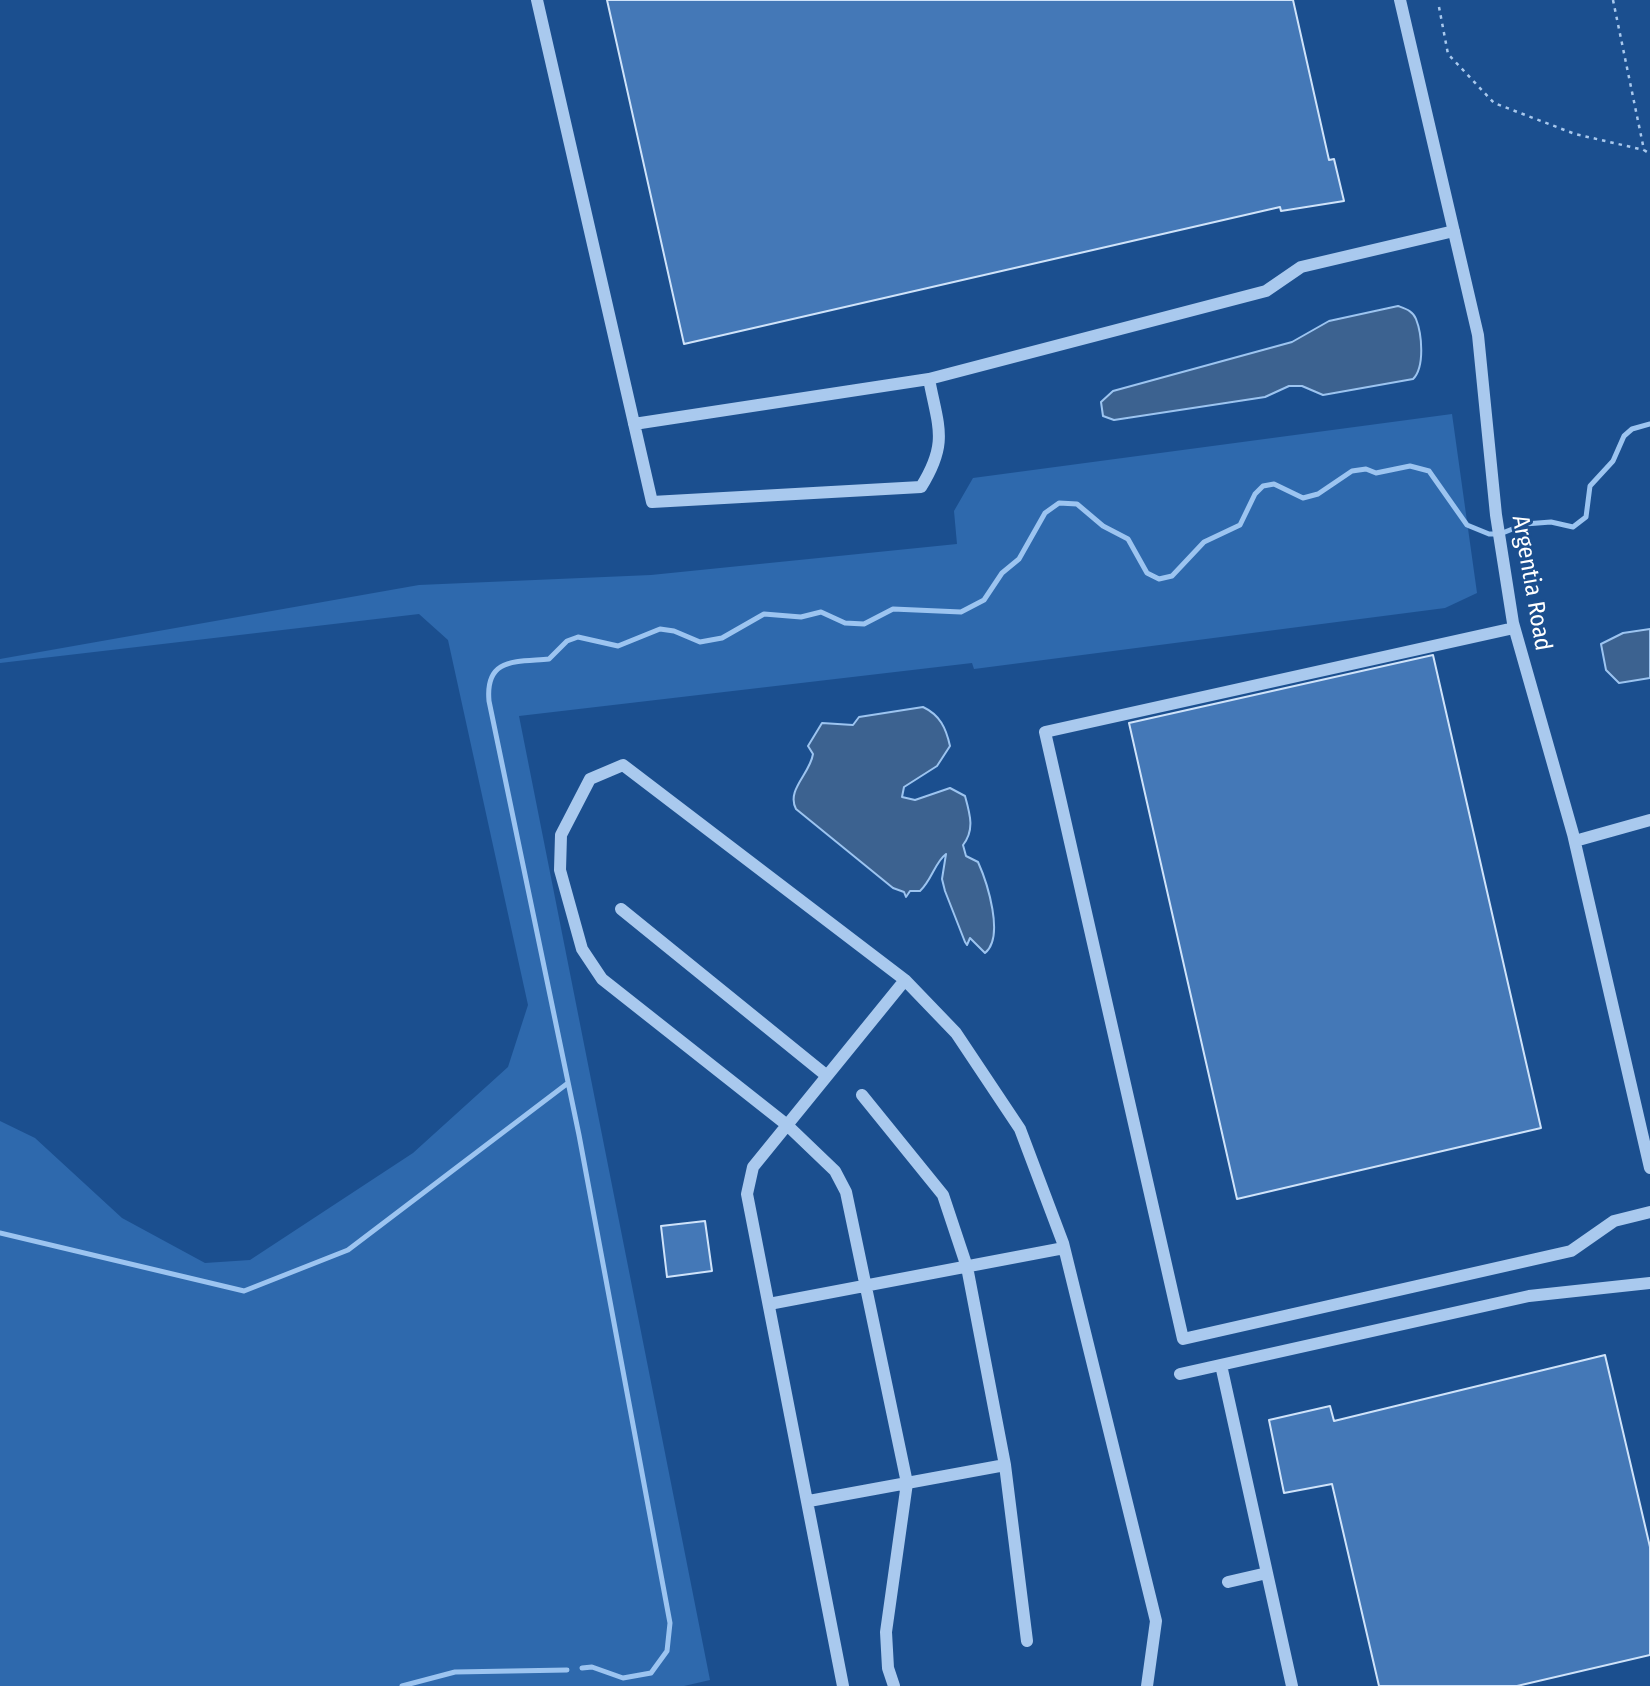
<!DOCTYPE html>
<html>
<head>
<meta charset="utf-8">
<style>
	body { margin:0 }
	canvas { display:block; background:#1b4f8f }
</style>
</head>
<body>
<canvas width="1650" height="1686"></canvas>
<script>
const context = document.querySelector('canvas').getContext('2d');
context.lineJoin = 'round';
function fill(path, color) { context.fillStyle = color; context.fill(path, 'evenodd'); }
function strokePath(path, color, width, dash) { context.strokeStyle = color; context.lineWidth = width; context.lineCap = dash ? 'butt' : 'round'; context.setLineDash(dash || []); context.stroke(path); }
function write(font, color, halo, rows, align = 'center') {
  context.font = font + ' "Fira Sans Condensed",sans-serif'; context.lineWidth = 6; context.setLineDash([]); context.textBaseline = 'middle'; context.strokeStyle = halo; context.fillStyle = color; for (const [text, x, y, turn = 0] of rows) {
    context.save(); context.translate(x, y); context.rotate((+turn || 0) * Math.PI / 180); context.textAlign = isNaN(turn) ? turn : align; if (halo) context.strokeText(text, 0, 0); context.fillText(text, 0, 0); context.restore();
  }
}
fill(new Path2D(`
	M1452 414 1477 593 1445 608 974 669 972 663 519 716 710 1680 684 1686H0V1121L35 1138 122 1218 205 1263 250 1260 413 1153 508 1067 528 1005 448 640 419 614 0 663V659L419 585 651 575 957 544 954 511 973 478Z`), '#2e69ad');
const water = new Path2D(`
	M1398 306C1406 309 1413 311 1416 319 1422 334 1425 367 1413 379L1323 395 1302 386H1289L1265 397 1114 420 1103 416 1101 402 1113 391 1292 342 1329 321Z
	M1650 629V678L1619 683 1606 670 1601 644 1623 633Z
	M923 707C940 715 946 728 950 746L937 766 904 787 902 797 915 800 950 788 965 796C970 814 975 830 963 845L966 856 978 862C987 882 1005 937 985 953L970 938 967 945 965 942 945 891 942 879 946 854C935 862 932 880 920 891H910L906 897 904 892 893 888 796 809C786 790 810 774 813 754L808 746 822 723 853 725 859 717Z`);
fill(water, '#3c6290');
strokePath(water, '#9cc4f0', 2);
strokePath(new Path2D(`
	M0 1233 244 1291 348 1250 568 1083
	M582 1668 592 1667 623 1678 651 1673 667 1651 670 1623 579 1135 489 701C485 657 516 662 549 659L567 641 578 637 618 646 660 629 674 631 700 642 722 638 764 614 801 617 821 612 845 623 864 624 893 609 961 612 984 600 1002 573 1019 559 1045 513 1059 503 1077 504 1103 526 1128 539 1147 573 1159 579 1172 576 1204 542 1240 525 1255 494 1263 486 1274 484 1303 498 1318 494 1352 471 1366 469 1376 473 1410 466 1429 471 1467 525 1489 534H1500L1525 524 1551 522 1573 527 1586 517 1590 486 1613 461 1624 436 1632 429 1650 424
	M402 1686 455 1672 567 1670`), '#9cc4f0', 5);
const building = new Path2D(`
	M607 0H1293L1329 160 1334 159 1344 201 1281 211 1280 207 684 344Z
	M1433 655 1541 1128 1237 1199 1129 723Z
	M705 1221 712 1271 667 1277 661 1226Z
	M1605 1355 1650 1547V1655L1517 1686H1379L1332 1484 1284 1493 1269 1420 1330 1406 1334 1421Z`);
fill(building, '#4478b7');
strokePath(building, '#cfe3fa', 2);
strokePath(new Path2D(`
	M1613 0 1644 150 1650 154
	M1439 7 1448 54 1494 103 1575 134 1644 150`), '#a9c9ee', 2.5, [3.5, 5]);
strokePath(new Path2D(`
	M537 0 652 502 921 487C949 442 938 427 929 379L634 424
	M1400 0 1478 335 1496 515 1513 623 1573 834 1650 1168
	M929 379 1266 291 1301 267 1454 231
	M1514 628 1045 732 1183 1339 1571 1251 1614 1221 1650 1212
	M1575 841 1650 820
	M621 909 827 1076
	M862 1095 943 1195 967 1267 1005 1465 1027 1641
	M769 1304 1064 1248
	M1221 1365 1292 1686
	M1180 1374 1529 1296 1650 1283
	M809 1501 1005 1465
	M1228 1582 1267 1573
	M843 1686 747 1194 753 1167 905 980
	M894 1686 888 1668 886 1632 907 1483 846 1192 835 1171 787 1125 602 979 582 949 560 870 561 835 590 779 623 765 905 980 956 1033 1020 1129 1063 1243 1156 1621 1147 1686`), '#a9c9ee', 12);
write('24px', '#fff', '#1b4f8f', [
	["Argentia Road",1531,583,80]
]);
</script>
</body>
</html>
